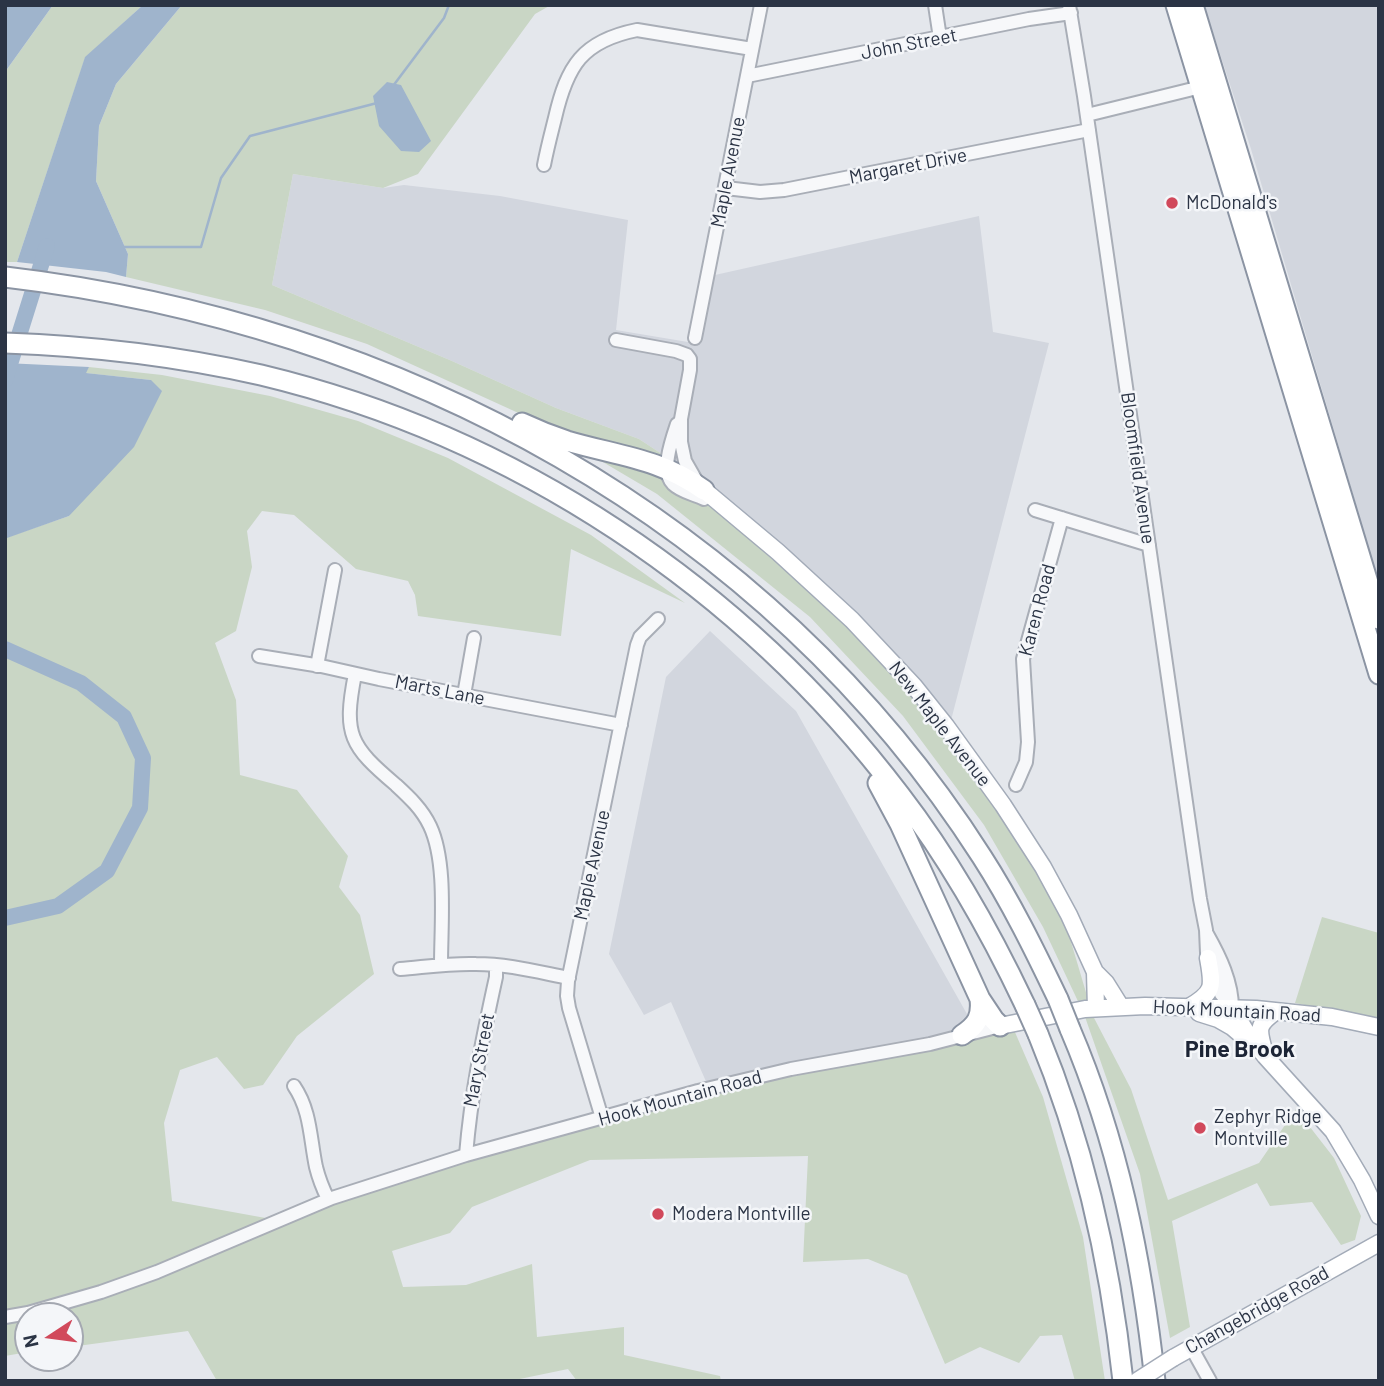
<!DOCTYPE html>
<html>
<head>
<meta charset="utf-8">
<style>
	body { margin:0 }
	#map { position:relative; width:1384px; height:1386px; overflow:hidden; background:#e4e7ec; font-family:Barlow,sans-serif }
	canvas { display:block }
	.frame { position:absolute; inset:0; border:7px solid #2b3445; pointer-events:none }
	.north { position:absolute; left:14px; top:1302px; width:70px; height:70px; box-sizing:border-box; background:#f4f6f9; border:2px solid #a4a8b1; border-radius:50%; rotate:257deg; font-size:19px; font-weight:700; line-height:28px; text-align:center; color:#2b3445 }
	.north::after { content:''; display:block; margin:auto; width:24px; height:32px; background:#d1495b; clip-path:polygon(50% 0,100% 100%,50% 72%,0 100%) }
</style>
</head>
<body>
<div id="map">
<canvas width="1384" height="1386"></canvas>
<div class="frame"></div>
<div class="north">N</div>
</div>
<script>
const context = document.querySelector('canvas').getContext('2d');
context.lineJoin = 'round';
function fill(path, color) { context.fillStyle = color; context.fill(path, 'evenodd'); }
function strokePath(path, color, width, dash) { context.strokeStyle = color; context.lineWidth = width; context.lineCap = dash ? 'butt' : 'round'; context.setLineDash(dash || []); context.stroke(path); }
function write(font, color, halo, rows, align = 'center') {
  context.font = font + ' Barlow,sans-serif'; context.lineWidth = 5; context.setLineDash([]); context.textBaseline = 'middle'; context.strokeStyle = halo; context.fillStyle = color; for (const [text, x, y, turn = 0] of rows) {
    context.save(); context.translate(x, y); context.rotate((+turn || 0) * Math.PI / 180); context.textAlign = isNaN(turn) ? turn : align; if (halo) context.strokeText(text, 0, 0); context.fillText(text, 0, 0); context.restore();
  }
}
fill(new Path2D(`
	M1204 5H1379V583L1251 149Z
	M293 174 383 188 404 185 500 196 628 220 616 330 694 343 706 277 979 216 993 332 1049 343 949 728 671 460 639 439 556 408 452 361 272 285Z
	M710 631 796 711 976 1030 708 1086 671 1002 644 1015 609 954 666 677Z`), '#d2d6de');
fill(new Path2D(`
	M53 5H143L85 58 17 262H5V72Z
	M182 5H551L535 14 418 174 383 188 293 174 272 285 452 361 556 408 639 439 671 460 803 572 949 728 1055 888 1093 1016 1131 1089 1168 1200 1259 1163 1296 1109 1334 1158 1361 1216 1355 1240 1341 1245 1312 1202 1270 1206 1257 1183 1172 1221 1190 1327 1170 1338 1140 1174 1084 1014 1043 927 984 825 903 716 810 617 657 494 525 416 367 344 265 310 126 277 128 254 96 181 99 126 116 84Z
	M89 367 162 375 270 396 358 421 448 458 591 535 685 603 571 549 561 636 418 616 415 595 408 581 356 569 294 515 262 511 247 531 252 567 236 631 215 643 236 700 240 775 297 790 348 856 339 887 360 915 374 974 297 1036 263 1085 244 1089 217 1057 180 1070 164 1123 172 1201 282 1221 398 1174 708 1086 1011 1023 1043 1097 1083 1237 1105 1381H1075L1062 1335 1040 1336 1019 1363 980 1347 945 1364 907 1275 868 1259 803 1262 808 1156 590 1160 472 1207 450 1233 392 1251 403 1287 466 1285 532 1264 537 1337 624 1327V1355L720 1376 721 1381H577L568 1369 510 1381H217L188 1331 70 1347V1316H28V1352L5 1356V538L69 516 151 380 85 373Z
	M1322 917 1379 933V1020L1295 1003Z`), '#c9d6c5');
fill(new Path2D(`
	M5 5H53L5 72Z
	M143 5H182L116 84 99 126 96 181 128 254 126 277 106 272 17 262 85 57Z
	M387 82 401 85 431 141 419 152 401 151 379 126 373 96Z
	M5 363 89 367 86 373 151 380 162 391 134 447 69 516 7 538H5Z`), '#9fb4cc');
strokePath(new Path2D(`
	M393 86 444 18 449 5
	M124 247H201L221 178 250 136 377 103`), '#9fb4cc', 2.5);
strokePath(new Path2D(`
	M5 380 47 246
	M5 649 81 683 124 717 143 758 140 808 107 871 58 906 5 918`), '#9fb4cc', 16);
const minor = new Path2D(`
	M935 5 940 38
	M1069 5 1084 96 1200 899 1206 930 1207 953 1221 994 1232 1008
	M747 76 1029 19 1071 13
	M1087 115 1201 87
	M544 165C547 149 551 134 555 118 567 66 582 41 637 30L752 49
	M726 188 760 192 784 190 1089 130
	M695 338 761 5
	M616 340 676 351 687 355 690 359V370L681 419V442L685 461 697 482
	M677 424C672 439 660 472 673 484 681 492 694 494 704 499
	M1035 510 1149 545
	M259 656 321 666 379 679 621 725
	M317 666 335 570
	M355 674C343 735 350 746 396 785 409 797 422 809 430 826 447 862 441 924 441 965
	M464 695 474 638
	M1016 785 1026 762 1028 742 1023 659 1062 518
	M1207 934C1220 957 1232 982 1232 1008
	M400 969C425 967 451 963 476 964 508 964 538 972 569 978
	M294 1086C311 1111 310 1139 316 1167 319 1179 323 1189 328 1199
	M602 1118 569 1008 567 996 568 981 637 645 640 637 658 619
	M466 1155C471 1094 483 1036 496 977V965
	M5 1317 28 1313 101 1292 157 1272 332 1198 466 1155 698 1091 791 1069 930 1044 1000 1026
	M1191 1347 1210 1381`);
const major = new Path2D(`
	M704 490 778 552 852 620 914 686 946 726 1003 805 1043 867 1069 915 1095 972 1106 983 1121 1007
	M1095 972 1096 1008
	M1189 1007C1215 992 1213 986 1208 958
	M1232 1008 1247 1033 1265 1056 1333 1131 1362 1180 1379 1216
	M1199 1013 1218 1019 1232 1027 1246 1039
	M1000 1026 1085 1009 1145 1006 1256 1009 1332 1017 1379 1027
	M1264 1050C1258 1029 1257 1025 1275 1012
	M1173 1358 1379 1243`);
const highway = new Path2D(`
	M1176 5 1379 674
	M1193 5 1379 619
	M5 277C398 323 766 519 982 857 1011 902 1035 951 1058 999
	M5 343C91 346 177 356 261 375 515 436 742 587 900 795 950 860 990 931 1025 1005
	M522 423C537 430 552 436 567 441 618 456 659 458 704 490
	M878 783 900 824 980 999 994 1020 1000 1026
	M1070 1029C1118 1141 1142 1260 1155 1381
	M1038 1034C1084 1145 1110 1261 1123 1381
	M962 1035C977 1025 982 1017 980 999`);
strokePath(minor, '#a9aeb7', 16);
strokePath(major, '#a3abb8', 19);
strokePath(highway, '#8b94a3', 23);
strokePath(minor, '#f7f8fa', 12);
strokePath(major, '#fff', 16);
strokePath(highway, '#fff', 19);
const majorBridge = new Path2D(`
	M1137 1381 1173 1358`);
const highwayBridge = new Path2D(`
	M1058 999 1070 1029
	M1025 1005 1038 1034`);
strokePath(majorBridge, '#a3abb8', 19, []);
strokePath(highwayBridge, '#8b94a3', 23, []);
strokePath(majorBridge, '#fff', 16);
strokePath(highwayBridge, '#fff', 19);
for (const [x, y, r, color] of [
	[1172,203,7,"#d1495b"],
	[1200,1128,7,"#d1495b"],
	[658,1214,7,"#d1495b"]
]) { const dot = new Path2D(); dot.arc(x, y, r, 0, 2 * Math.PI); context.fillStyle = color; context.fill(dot); strokePath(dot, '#f4f6f9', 2.5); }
write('19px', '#2b3445', '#f4f6f9', [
	["John Street",909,44,-11],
	["Margaret Drive",908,166,-11],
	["Maple Avenue",728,172,-79],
	["Bloomfield Avenue",1138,468,82],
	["Karen Road",1037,610,-75],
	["Marts Lane",440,690,11],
	["New Maple Avenue",940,724,52],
	["Maple Avenue",592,865,-78],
	["Hook Mountain Road",1237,1011,3],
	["Mary Street",479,1060,-79],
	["Hook Mountain Road",680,1098,-15],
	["Changebridge Road",1257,1310,-29]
]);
write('19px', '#2b3445', '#f4f6f9', [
	["McDonald's",1186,203],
	["Zephyr Ridge",1214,1117],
	["Montville",1214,1139],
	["Modera Montville",672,1214]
], 'left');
write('bold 23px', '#1d2536', '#f4f6f9', [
	["Pine Brook",1240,1049]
]);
</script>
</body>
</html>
